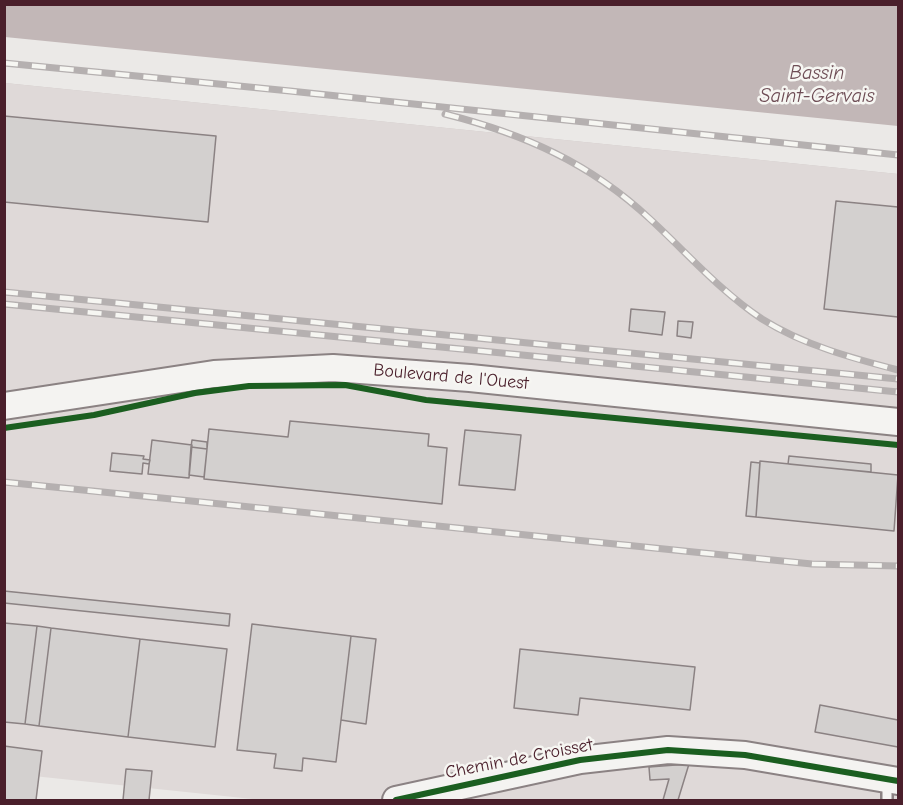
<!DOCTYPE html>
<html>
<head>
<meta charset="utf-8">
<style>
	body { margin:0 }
	#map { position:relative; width:903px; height:805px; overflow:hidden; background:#ebe9e7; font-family:"Comic Neue",sans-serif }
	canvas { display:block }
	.frame { position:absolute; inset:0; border:6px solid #4a1f2b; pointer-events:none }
</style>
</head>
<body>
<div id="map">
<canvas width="903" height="805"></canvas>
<div class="frame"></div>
</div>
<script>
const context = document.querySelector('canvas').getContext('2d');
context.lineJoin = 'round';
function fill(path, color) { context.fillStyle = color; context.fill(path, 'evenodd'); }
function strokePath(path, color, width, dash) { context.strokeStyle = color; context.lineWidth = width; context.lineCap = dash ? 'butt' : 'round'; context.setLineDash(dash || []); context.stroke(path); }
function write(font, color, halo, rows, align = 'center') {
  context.font = font + ' "Comic Neue",sans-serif'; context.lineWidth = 5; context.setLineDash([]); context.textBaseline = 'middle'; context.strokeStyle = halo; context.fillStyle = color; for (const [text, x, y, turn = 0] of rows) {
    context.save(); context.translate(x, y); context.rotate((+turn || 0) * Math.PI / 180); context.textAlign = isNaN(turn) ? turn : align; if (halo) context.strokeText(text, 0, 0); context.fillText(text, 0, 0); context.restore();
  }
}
fill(new Path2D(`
	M4 6 898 92V800H262L5 773Z`), '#dfd9d8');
fill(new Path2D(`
	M5 5H898V174L5 83Z`), '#c2b7b7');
fill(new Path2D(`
	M5 37 898 126V174L5 83Z`), '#ebe9e7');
const building = new Path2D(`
	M4 116 216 136 208 222 4 202Z
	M836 201 898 207V317L824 309Z
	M631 309 665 312 662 335 629 331Z
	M678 321 693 322 691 338 677 336Z
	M290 421 429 434 428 446 447 448 442 504 204 479 209 429 288 437Z
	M465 430 521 435 515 490 459 485Z
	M152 440 192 445 189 478 148 474Z
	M192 440 207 442V449L191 447Z
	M191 447 207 449 204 477 189 475Z
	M112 453 144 456 143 459 150 460 149 464 143 463 142 474 110 471Z
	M789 456 871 464V472L788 464Z
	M760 461 898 475 894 531 756 517Z
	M751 462 760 463 756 517 746 516Z
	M4 591 230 614 229 626 4 603Z
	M4 623 37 626 25 724 4 722Z
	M252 624 351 636 336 762 303 758 302 771 274 768 276 754 237 750Z
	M37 626 51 628 39 726 25 724Z
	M51 628 140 639 128 737 39 726Z
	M351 636 376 639 366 724 341 720Z
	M140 639 227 649 215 747 128 737Z
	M520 649 695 667 690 710 580 698 578 715 514 708Z
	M820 705 898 720V747L815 732Z
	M4 746 42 751 36 800H4Z
	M689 764 678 800H663L669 779 650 780 649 767Z
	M126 769 152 771 149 800H123Z`);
fill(building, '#d3d0cf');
strokePath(building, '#8b8283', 1.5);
const lane = new Path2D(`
	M887 781V800`);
const secondary = new Path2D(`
	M4 406 214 374 333 368 470 378 898 422
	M396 800 580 760 668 750 745 755 898 781`);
strokePath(lane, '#8b8283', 14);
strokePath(secondary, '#8b8283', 30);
strokePath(lane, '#f4f3f1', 9);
strokePath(secondary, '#f4f3f1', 26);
const rail = new Path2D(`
	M4 63 290 91 898 155
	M445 114C524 134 590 163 650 219 687 253 720 291 762 319 803 345 852 358 898 370
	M4 292 898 379
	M4 304 898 392
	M4 482 812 564 898 566`);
strokePath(rail, '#b5b0b0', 7);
strokePath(rail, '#f6f6f2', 4.5, [14]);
strokePath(new Path2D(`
	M4 428 94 415 195 393 249 386 345 385 426 400 898 445
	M396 800 580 760 668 750 745 755 898 781`), '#1b5e20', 6);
write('18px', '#4a1f2b', '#f6f6f2', [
	["Boulevard de l'Ouest",451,377,5],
	["Chemin de Croisset",519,759,-11]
]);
write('italic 20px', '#6e4d55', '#f6f6f2', [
	["Bassin",817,73],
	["Saint-Gervais",817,96]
]);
</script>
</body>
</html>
